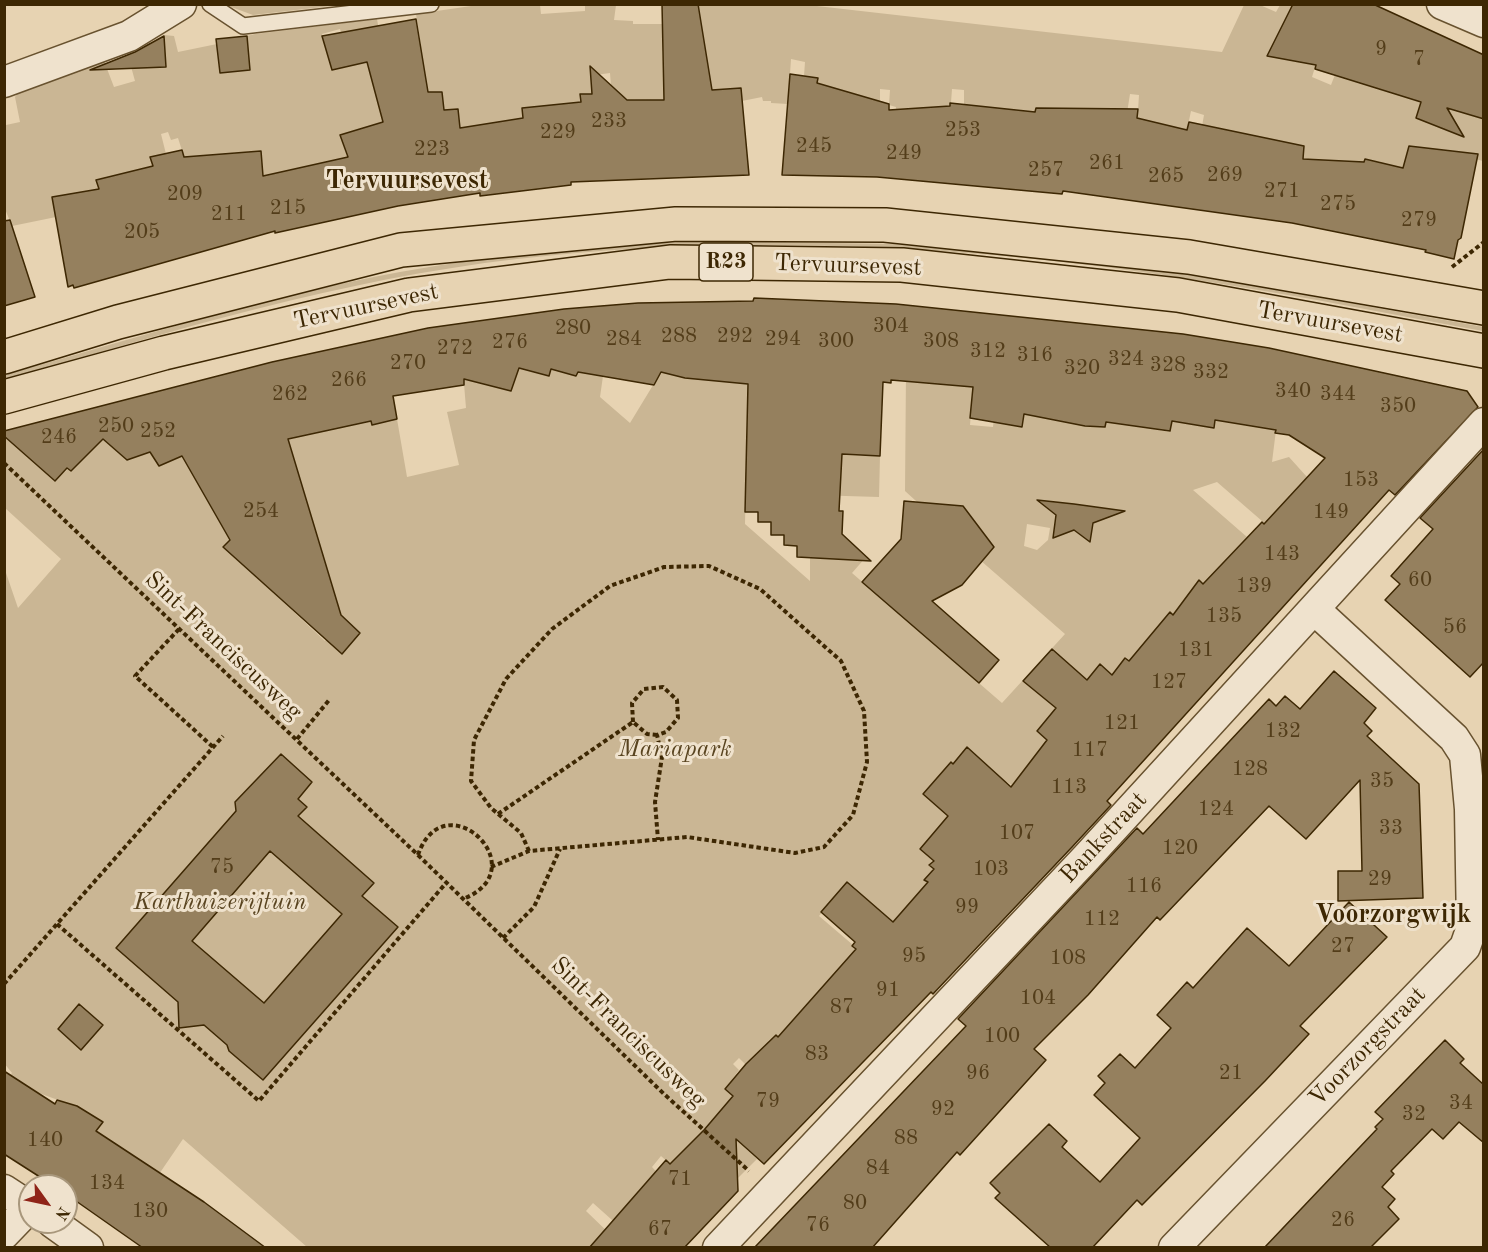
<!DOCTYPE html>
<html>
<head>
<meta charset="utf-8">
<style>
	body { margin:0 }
	#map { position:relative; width:1488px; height:1252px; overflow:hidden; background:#e7d3b2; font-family:"Old Standard TT",serif }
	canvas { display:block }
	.frame { position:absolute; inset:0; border:6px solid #3d2703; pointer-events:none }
	.north { position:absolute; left:18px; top:1174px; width:60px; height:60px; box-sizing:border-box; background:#efe2cd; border:2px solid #a8977c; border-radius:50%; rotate:123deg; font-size:16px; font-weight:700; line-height:24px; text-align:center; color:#3d2703 }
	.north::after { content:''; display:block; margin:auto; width:21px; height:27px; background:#8f2418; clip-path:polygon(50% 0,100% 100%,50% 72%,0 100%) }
</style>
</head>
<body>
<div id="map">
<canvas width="1488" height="1252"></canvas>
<div class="frame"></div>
<div class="north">N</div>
</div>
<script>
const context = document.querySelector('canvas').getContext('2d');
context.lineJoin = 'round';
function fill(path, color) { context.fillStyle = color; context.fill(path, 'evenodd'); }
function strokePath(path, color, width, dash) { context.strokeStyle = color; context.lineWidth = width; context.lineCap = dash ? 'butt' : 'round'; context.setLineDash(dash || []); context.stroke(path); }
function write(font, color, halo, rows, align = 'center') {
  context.font = font + ' "Old Standard TT",serif'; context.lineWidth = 6; context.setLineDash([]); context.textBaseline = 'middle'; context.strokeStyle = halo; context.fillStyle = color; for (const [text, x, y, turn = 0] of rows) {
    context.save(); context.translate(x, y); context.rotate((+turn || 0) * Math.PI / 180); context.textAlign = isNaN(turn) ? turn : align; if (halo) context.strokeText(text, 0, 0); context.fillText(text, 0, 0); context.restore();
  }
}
fill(new Path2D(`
	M223 4 339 5 253 15Z
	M478 5H540L541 14 585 11V5H616L614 20 633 21V24H662L664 107 651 100 612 99 610 73 595 75 592 94H581L583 114 553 147 460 128 458 109 444 110 442 92H429L433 134 340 135 348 159 263 176 261 151 232 153 193 185 178 138 171 140 168 132 161 134 166 154 160 188 56 217 12 226 5 209 4 121 6 125 20 122 15 97 20 90 104 61 114 87 135 81 127 52 148 35 150 68 166 67 164 35 174 36 178 52 217 44 220 73 250 69 247 36 255 34 377 19 383 53 421 46 416 14ZM340 29 348 55 344 57 347 67 332 70 322 34Z
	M698 5H808L1222 52 1244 5H1260L1276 12 1280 5H1348L1283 25 1268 56 1316 64 1312 77 1331 85 1336 72 1483 119V161L1451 153 1439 197 1380 162 1365 159 1364 162 1266 202 1263 219 1250 218 1262 137 1247 134 1245 144 1200 137 1204 115 1191 111 1187 130 1174 127 1170 150 1137 126 1139 95 1130 94 1124 132 1065 111 1036 108 1030 149 1017 147 1021 110 1006 109 1005 116 964 105V90L952 89 950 116 894 132 896 107 889 105 890 90 880 89V109L835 88 829 117 813 115 818 79 804 76 805 62 791 59 788 104 771 103V101H763L762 97 742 101 741 88 726 89 716 115Z
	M698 241 893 244 1135 267 1215 279 1484 327 1483 331C1395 315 1306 297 1216 283 987 246 749 232 517 259 344 279 171 330 5 381V375C135 338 266 297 400 272 498 254 598 246 698 241Z
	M519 368 549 376 551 369 576 376 579 370 603 376 600 397 630 423 661 372 676 376 719 372 720 381 747 384 754 377 747 422 745 524 810 581V556L842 559 866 557 852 573 1002 703 1065 634 980 560 983 532 979 527 958 539 905 491 906 372 924 383 973 387 970 425 993 427 997 389 1020 391 1016 426 1021 427 1024 413 1105 427 1110 390H1120L1115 423 1149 428 1164 396 1159 430 1170 432 1174 407 1217 405 1239 408 1237 424 1276 430 1272 462 1289 457 1307 477 1292 494 1277 534 1217 482 1193 490 1247 537 1218 568 1206 587 1200 581 1137 668 1125 658 1119 666 1117 679 1101 665 1105 685 1043 723 1037 731 1059 751 1033 770 1027 766 1012 785 1005 781 962 830 921 849 934 861 929 865 934 869 925 880 939 891 909 904 895 924 830 903 819 916 873 962 831 978 778 1037 776 1036 747 1066 739 1058 733 1064 739 1070 725 1089 733 1096 713 1119 757 1159 737 1179 693 1141 670 1164 661 1156 652 1167 674 1191 648 1180 638 1191 646 1199 621 1228 593 1203 586 1211 612 1236 590 1248 307 1247 183 1139 155 1180 92 1137 103 1122 72 1110 58 1100 6 1081 12 1073 4 1063 5 570 18 608 61 559 5 508 4 437 54 481 103 439 127 460 150 452 160 466 182 456 230 540 224 547 325 641 343 623 287 436 369 412 372 425 397 419 407 477 459 465 447 412 466 408 463 372 487 385 511 391ZM1027 524 1050 528 1048 540 1037 550 1024 546Z
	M815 454 880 456 879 497 813 495Z`), '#cab694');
const building = new Path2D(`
	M662 4H698L712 90 741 88 749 175 571 182V185L480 196V193L398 206 275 233V231L74 288 73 285 68 287 52 197 99 189 96 180 153 166 150 157 182 150 184 157 261 151 263 176 348 157 340 135 383 122 367 62 332 70 322 36 416 19 428 92H442L444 110 458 109 460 128 523 118 522 108 581 102 580 94H592L590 66 627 100H664Z
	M1293 4H1373L1484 55V119L1447 108 1464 137 1416 118 1421 102 1315 69 1316 65 1267 56Z
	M164 36 166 67 90 70 135 52Z
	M247 36 250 70 220 73 216 39Z
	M790 74 818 78 817 83 889 104V110L950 106V103L1035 112 1036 108 1138 109 1137 118 1187 130 1189 122 1304 146 1303 159 1364 162 1365 159 1403 168 1409 146 1478 154 1461 238 1458 240 1454 259 1425 252 1426 250 1292 223 1063 191 1062 194 877 177 782 175Z
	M10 220 35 297 4 306V221Z
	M754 298 896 304 1183 334 1269 348 1467 391 1478 407 1395 495 1389 490 1107 801 1111 805 1073 846 933 994 931 992 764 1164 736 1139 738 1191 684 1248H589L666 1160 670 1164 704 1130 733 1096 725 1089 746 1064 776 1035 778 1037 856 949 852 946 855 942 821 912 847 882 893 922 928 882 924 880 934 869 929 865 934 861 920 849 948 816 923 794 951 762 953 764 967 747 1011 787 1047 740 1037 731 1056 708 1023 681 1052 649 1087 680 1100 664 1112 675 1125 658 1129 661 1170 612 1173 615 1199 580 1203 584 1262 522 1264 524 1325 458 1289 435 1275 433 1276 430 1215 420 1214 428 1172 421 1170 431 1106 422 1105 427 1085 426 1024 414 1022 427 970 418 973 387 891 380V383L883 382 880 456 842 454 839 511H843L842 534 871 561 797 557V546L784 545V535H771V522H758V512H745L748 384 685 378 661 372 654 385 578 372 576 376 551 369 549 376 519 368 511 391 464 379V385L393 396 397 419 372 425 371 421 288 439 341 615 360 633 342 654 223 547 230 540 182 456 159 466 150 452 127 460 103 439 71 471 67 468 55 481 4 436V431L272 362 428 328 564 309 638 303 753 301Z
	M1484 449V662L1470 677 1385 600 1400 584 1391 576 1433 529 1420 518Z
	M1037 500 1074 504 1125 511 1093 523 1090 542 1074 530 1053 538 1056 515Z
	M904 501 963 506 994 547 962 585 932 601 999 660 979 683 862 582 901 539Z
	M1334 671 1376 708 1364 723 1372 731 1367 736 1419 784 1423 898 1338 901V871H1362L1360 780 1306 839 1269 806 1160 920 1157 917 1088 995 1034 1049 1046 1060 960 1155 957 1152 872 1248H754L966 1026 958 1019 1137 828 1143 834 1269 699 1276 706 1285 696 1300 709Z
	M281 754 312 782 298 799 307 807 298 816 374 883 362 896 398 927 263 1080 229 1051 227 1045 204 1025 179 1028 178 1002 116 948 236 811 235 802ZM270 851 342 914 264 1003 192 941Z
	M1349 902 1387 937 1300 1026 1309 1034 1265 1081 1142 1205 1137 1200 1092 1248H1051L995 1198 1000 1193 990 1183 1049 1124 1067 1141 1062 1147 1100 1182 1140 1138 1094 1095 1105 1083 1098 1076 1120 1054 1135 1068 1171 1028 1157 1015 1187 982 1193 988 1247 928 1289 966Z
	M79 1004 103 1025 81 1050 58 1029Z
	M1445 1040 1464 1059 1460 1063 1484 1085V1143L1459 1122 1443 1139 1432 1129 1391 1171 1394 1174 1382 1187 1395 1199 1388 1207 1399 1219 1370 1248H1264L1377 1129 1375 1127 1383 1119 1375 1112Z
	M4 1071 55 1104 57 1100 77 1106 103 1122 96 1131 204 1202 266 1248H143L66 1194V1186H54L4 1154Z`);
fill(building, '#95805e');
strokePath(building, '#3d2703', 1.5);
const lane = new Path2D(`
	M210 4 243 26 431 4`);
const street = new Path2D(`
	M1442 4 1484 22
	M4 82 129 36 181 4
	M4 1190 30 1207
	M52 1222 88 1248
	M4 1234 30 1207
	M718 1248 1086 858 1484 423
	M1174 1248 1465 947 1472 927 1470 809 1465 755 1454 738 1314 609`);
const primary = new Path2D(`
	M4 357 118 322 401 250 676 224 885 225 1189 257 1484 308
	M4 397 164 353 409 295 670 262 902 265 1178 295 1484 351`);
strokePath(lane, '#68522f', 18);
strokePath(street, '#68522f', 33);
strokePath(primary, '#3d2703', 36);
strokePath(new Path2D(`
	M1452 267 1484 242
	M4 463 418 855C444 779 539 869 463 899
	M179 629 135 676 213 747
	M633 722 632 703 644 689 663 687 677 700 678 718 666 732 657 735 662 757 655 802 658 840
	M297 739 330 699
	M498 814 633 722 647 734 657 735
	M418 855 664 1094 749 1171
	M491 867 529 851 687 837 795 853 824 847 853 815 867 762 864 711 841 661 760 589 709 566 664 567 610 586 552 629 506 679 474 740 471 781 491 808 521 833 529 851
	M57 924 259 1101 446 883
	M503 938 534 907 560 849
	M4 984 223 736`), '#3d2703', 4, [4.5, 3]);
strokePath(lane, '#efe2cd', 15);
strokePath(street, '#efe2cd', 30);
strokePath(primary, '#e7d3b2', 33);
write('21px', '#533d1a', null, [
	["9",1381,49],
	["7",1419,59],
	["233",609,121],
	["253",963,130],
	["229",558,132],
	["245",814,146],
	["223",432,149],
	["249",904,153],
	["261",1107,163],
	["257",1046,170],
	["269",1225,175],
	["265",1166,176],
	["271",1282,191],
	["209",185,194],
	["275",1338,204],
	["215",288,208],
	["211",229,214],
	["279",1419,220],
	["205",142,232],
	["304",891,326],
	["280",573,328],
	["288",679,336],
	["292",735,336],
	["284",624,339],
	["294",783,339],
	["300",836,341],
	["308",941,341],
	["276",510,342],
	["272",455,348],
	["312",988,351],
	["316",1035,355],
	["324",1126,359],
	["270",408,363],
	["328",1168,365],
	["320",1082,368],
	["332",1211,372],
	["266",349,380],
	["340",1293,391],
	["262",290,394],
	["344",1338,394],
	["350",1398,406],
	["250",116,426],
	["252",158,431],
	["246",59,437],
	["153",1361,480],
	["254",261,511],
	["149",1331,512],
	["143",1282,554],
	["60",1420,580],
	["139",1254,586],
	["135",1224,616],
	["56",1455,627],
	["131",1196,650],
	["127",1169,682],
	["121",1122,723],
	["132",1283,731],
	["117",1090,750],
	["128",1250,769],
	["35",1382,781],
	["113",1069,787],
	["124",1216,809],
	["33",1391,828],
	["107",1017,833],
	["120",1180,848],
	["75",222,867],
	["103",991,869],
	["29",1380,879],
	["116",1144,886],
	["99",967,907],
	["112",1102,919],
	["27",1343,946],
	["95",914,956],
	["108",1068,958],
	["91",888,990],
	["104",1038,998],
	["87",842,1007],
	["100",1002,1036],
	["83",817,1054],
	["96",978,1073],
	["21",1231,1073],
	["79",768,1101],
	["34",1461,1103],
	["92",943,1109],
	["32",1414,1114],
	["88",906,1138],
	["140",45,1140],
	["84",878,1168],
	["71",680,1179],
	["134",107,1183],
	["80",855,1203],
	["130",150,1211],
	["26",1343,1220],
	["76",818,1225],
	["67",660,1229]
]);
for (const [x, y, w] of [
	[726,262,54]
]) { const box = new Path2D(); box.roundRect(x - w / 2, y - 19, w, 38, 4.5); context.fillStyle = '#efe2cd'; context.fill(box); strokePath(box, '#3d2703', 1.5); }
write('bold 22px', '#3d2703', null, [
	["R23",726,262]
]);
write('24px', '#3d2703', '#efe2cd', [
	["Tervuursevest",848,266,2],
	["Tervuursevest",366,307,-12],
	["Tervuursevest",1330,323,10],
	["Sint-Franciscusweg",223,646,43],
	["Bankstraat",1104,838,-47],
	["Sint-Franciscusweg",628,1033,44],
	["Voorzorgstraat",1368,1047,-46]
]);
write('italic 24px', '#594420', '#efe2cd', [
	["Mariapark",675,750],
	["Karthuizerijtuin",220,903]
]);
write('bold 26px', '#3d2703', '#efe2cd', [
	["Tervuursevest",407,181],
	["Voorzorgwijk",1393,915]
]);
</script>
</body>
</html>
